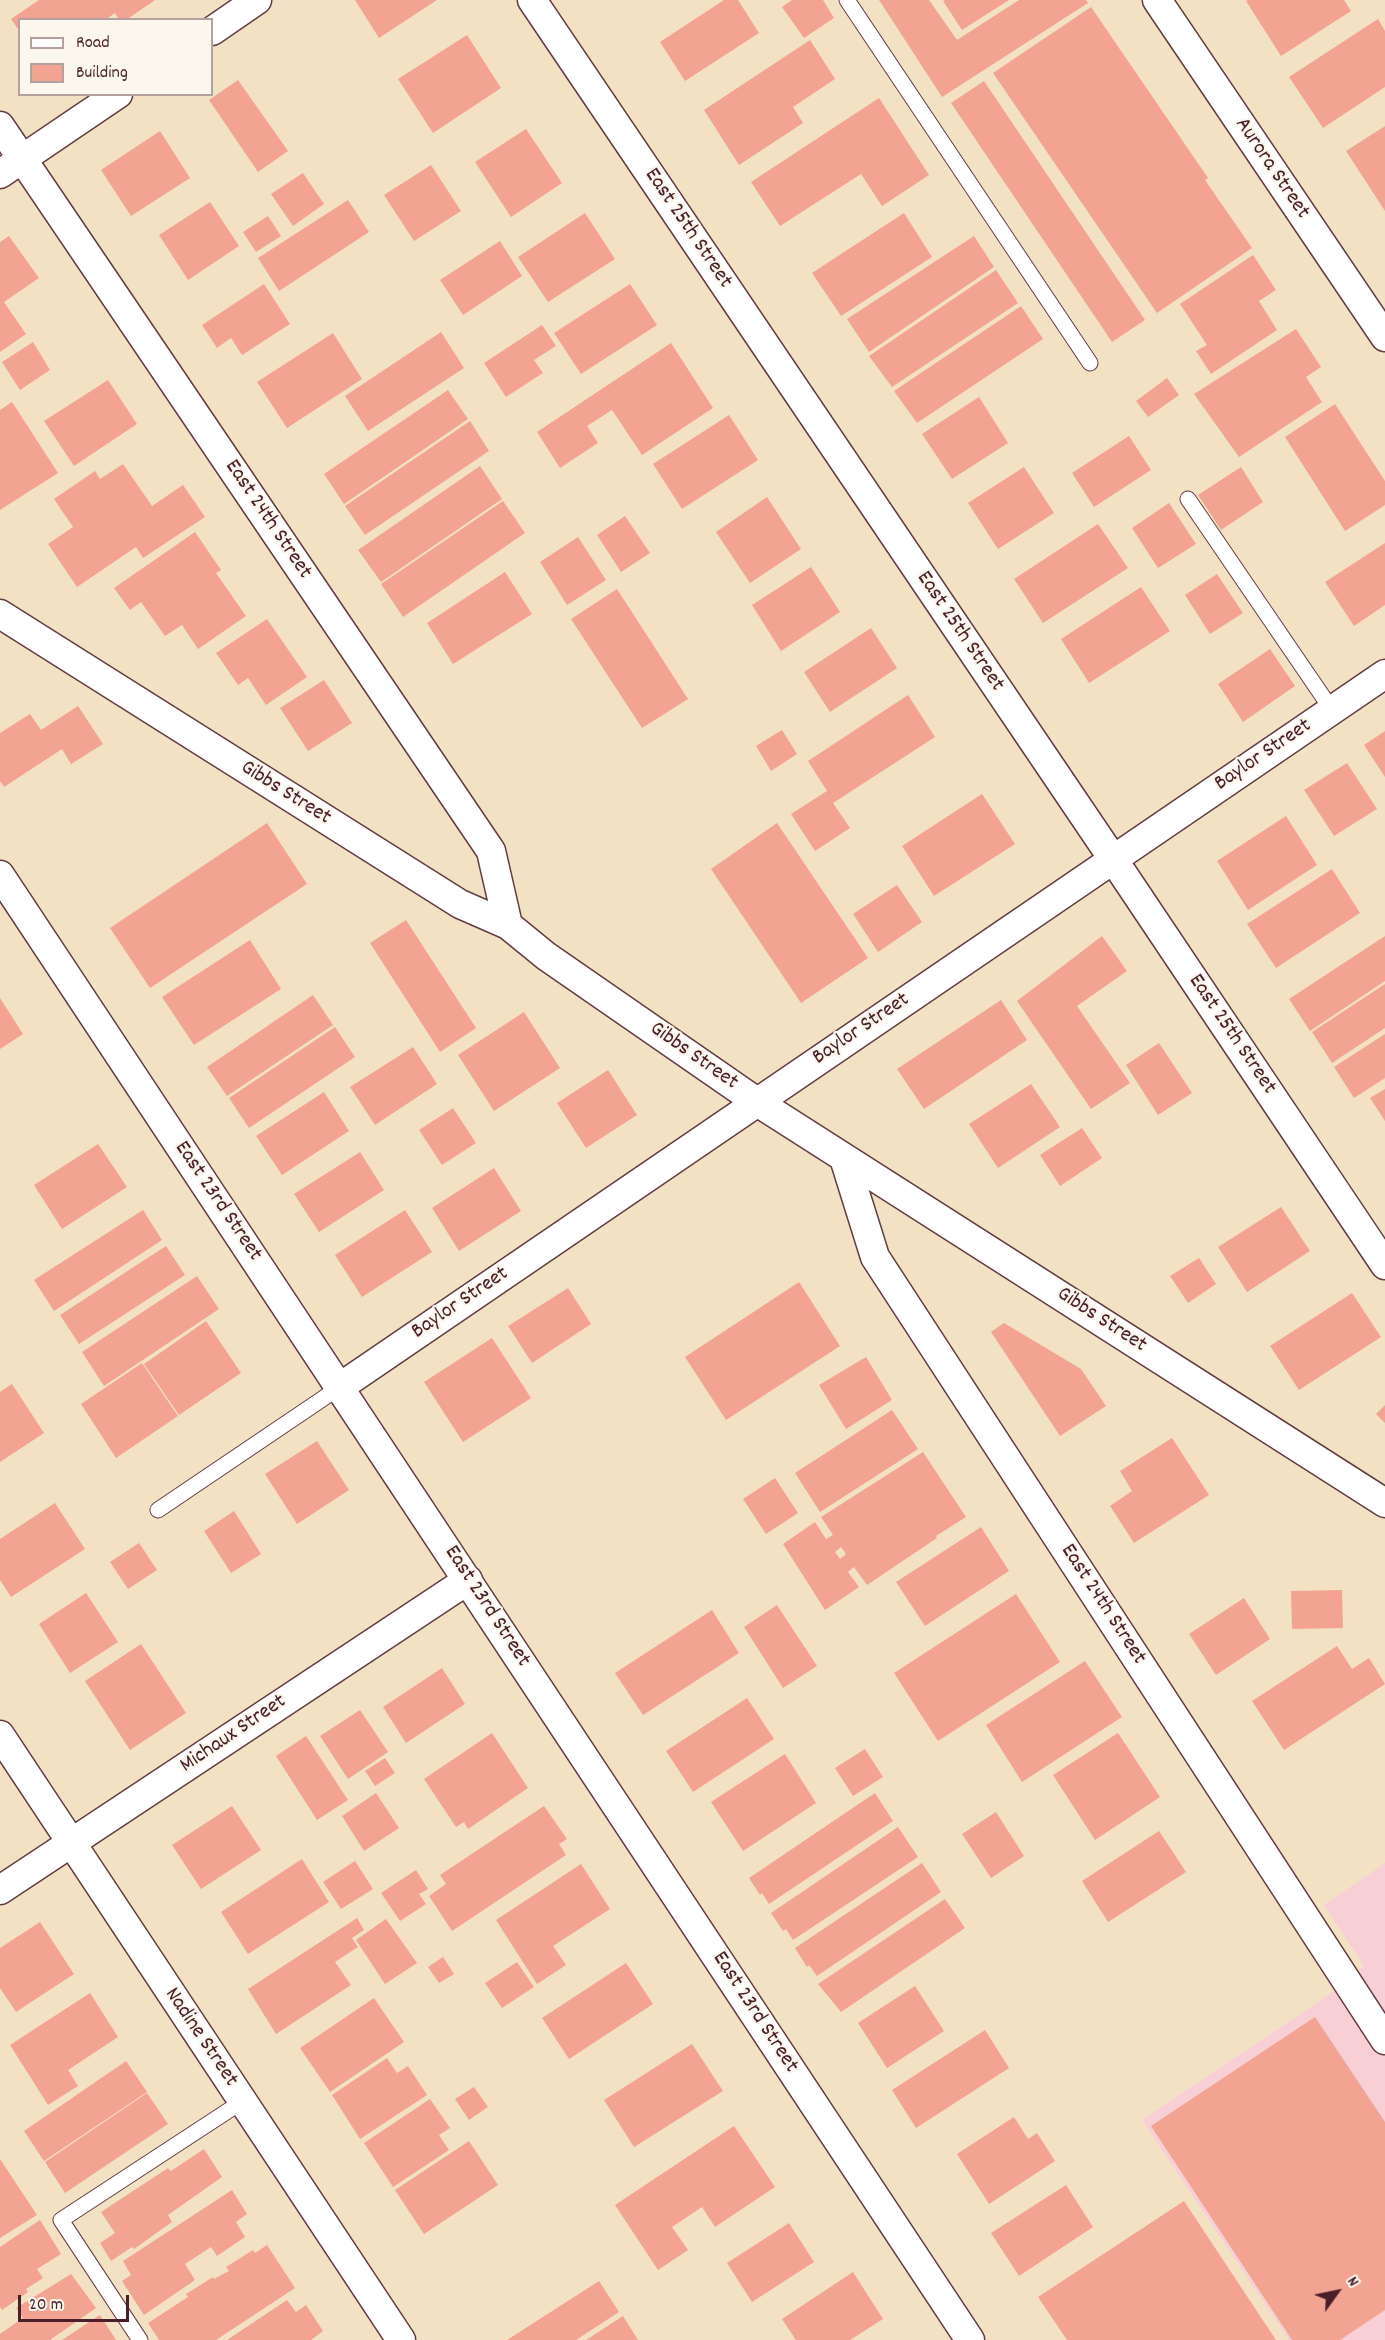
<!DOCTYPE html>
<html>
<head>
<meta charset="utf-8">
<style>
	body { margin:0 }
	#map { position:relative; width:1385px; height:2340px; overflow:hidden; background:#f3e1c4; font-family:Dekko,sans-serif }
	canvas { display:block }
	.legend { position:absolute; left:18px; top:18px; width:195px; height:78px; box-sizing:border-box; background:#fbf7ec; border:2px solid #b4a19f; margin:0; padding:8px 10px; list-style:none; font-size:18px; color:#4a1f2b }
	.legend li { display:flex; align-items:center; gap:12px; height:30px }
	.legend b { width:30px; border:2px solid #b4a19f }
	.north { position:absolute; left:1307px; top:2262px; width:60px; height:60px; -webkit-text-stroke:4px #fbf7ec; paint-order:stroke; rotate:57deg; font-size:16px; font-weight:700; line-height:24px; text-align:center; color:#4a1f2b }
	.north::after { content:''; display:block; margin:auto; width:21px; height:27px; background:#4a1f2b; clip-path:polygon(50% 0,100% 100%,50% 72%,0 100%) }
	.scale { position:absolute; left:18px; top:2295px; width:111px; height:27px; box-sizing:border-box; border:3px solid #4a1f2b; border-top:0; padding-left:8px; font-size:18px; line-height:21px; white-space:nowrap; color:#4a1f2b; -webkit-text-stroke:4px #fbf7ec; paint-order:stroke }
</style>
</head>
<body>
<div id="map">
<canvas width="1385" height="2340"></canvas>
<ul class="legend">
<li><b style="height:8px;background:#fff"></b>Road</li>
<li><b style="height:16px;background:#f3a391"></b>Building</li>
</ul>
<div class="north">N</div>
<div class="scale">20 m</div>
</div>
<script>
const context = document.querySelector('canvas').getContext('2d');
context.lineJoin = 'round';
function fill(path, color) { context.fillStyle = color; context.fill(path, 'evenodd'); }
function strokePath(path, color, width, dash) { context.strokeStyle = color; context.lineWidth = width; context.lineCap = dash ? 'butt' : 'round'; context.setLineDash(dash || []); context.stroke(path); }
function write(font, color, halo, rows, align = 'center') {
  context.font = font + ' Dekko,sans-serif'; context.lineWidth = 4.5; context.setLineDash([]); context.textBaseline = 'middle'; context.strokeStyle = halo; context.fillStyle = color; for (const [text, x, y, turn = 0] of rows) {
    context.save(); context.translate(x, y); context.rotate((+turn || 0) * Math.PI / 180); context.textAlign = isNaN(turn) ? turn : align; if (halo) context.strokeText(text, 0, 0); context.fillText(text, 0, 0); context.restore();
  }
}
fill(new Path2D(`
	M1385 1863V2340H1289L1142 2120 1336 1990 1364 1966 1324 1905Z`), '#f7cfd5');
fill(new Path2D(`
	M39 0H155L126 20H119L115 13 105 20H20V32L11 19Z
	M355 0H437L379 38Z
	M724 0H738L759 33 685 81 660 42Z
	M792 0H823L834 18 804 38 782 7Z
	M879 0H929L957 40 1019 0H1086L1088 3 942 97Z
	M945 0H1009L962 30 943 1Z
	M1248 0H1344L1351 11 1281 56 1246 1Z
	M1091 7 1208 178 1205 180 1252 248 1157 313 993 73Z
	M1378 19 1385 31V87L1323 128 1289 77Z
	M467 35 501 88 433 133 398 79Z
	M810 40 835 79 793 107 803 123 739 165 704 110Z
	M238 80 288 151 258 172 209 100Z
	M984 81 1145 320 1112 342 951 103Z
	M879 98 929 175 882 206 861 174 780 226 751 182Z
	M1385 126V211L1346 151Z
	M526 129 562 183 511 217 475 162Z
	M160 131 190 178 131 216 101 170Z
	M431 165 461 211 414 241 384 195Z
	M303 173 324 204 293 226 271 194Z
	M348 200 369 232 279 291 258 258Z
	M210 202 239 246 188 280 159 235Z
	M585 213 615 259 548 302 518 257Z
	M904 213 932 257 841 316 812 273Z
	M268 216 281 236 256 252 243 232Z
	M9 236 39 278 4 302 26 334 0 352V242Z
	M974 236 994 267 869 352 847 319Z
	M500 241 522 276 463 315 440 280Z
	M1253 255 1276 290 1259 301 1277 330 1211 374 1196 351 1207 345 1180 304Z
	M996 270 1018 303 892 387 869 356Z
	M264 284 290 324 242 355 231 338 217 348 202 325Z
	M630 284 657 325 581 374 554 333Z
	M1021 306 1043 339 917 423 894 391Z
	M542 325 556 346 534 360 543 373 506 397 484 363Z
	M1296 329 1321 367 1306 377 1322 402 1239 457 1194 394Z
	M441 332 464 368 368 431 345 396Z
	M333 333 362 379 287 428 257 382Z
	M33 342 50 370 20 390 2 362Z
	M671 343 713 408 642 455 612 410 587 426 598 443 560 468 537 432Z
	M1167 378 1179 395 1148 417 1136 401Z
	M108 380 137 424 74 466 44 421Z
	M448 390 468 419 344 504 324 474Z
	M979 397 1008 443 952 479 922 434Z
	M12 402 58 473 0 510V410Z
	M1335 404 1385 481V505L1345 531 1285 437Z
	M729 415 758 460 682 509 653 464Z
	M470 421 489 451 365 535 345 506Z
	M1129 436 1151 470 1094 507 1072 473Z
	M123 464 152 506 183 485 205 517 143 558 136 547 77 587 48 544 73 527 54 499 95 471 100 479Z
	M480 466 502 499 381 582 358 550Z
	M1024 467 1054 513 998 549 968 503Z
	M1241 467 1263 502 1221 530 1198 495Z
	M767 497 801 549 750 583 716 532Z
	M503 501 525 533 403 617 381 584Z
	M1169 503 1196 544 1158 568 1132 528Z
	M625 516 650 553 621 572 597 535Z
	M1098 524 1128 568 1043 623 1014 579Z
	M195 532 221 570 216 573 246 616 198 649 182 625 165 636 141 602 130 610 114 588Z
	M578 537 606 580 567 605 540 562Z
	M1385 543V605L1354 626 1325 582Z
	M811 567 840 612 781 651 752 605Z
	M505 572 532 614 453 664 427 623Z
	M1217 574 1243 613 1210 634 1185 595Z
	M1141 587 1170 631 1089 683 1061 639Z
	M617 589 688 699 642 728 571 619Z
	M267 619 307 677 266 705 248 678 238 685 216 653Z
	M871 628 897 668 830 712 804 672Z
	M1270 649 1295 686 1243 722 1218 684Z
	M324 680 352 723 308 751 280 708Z
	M908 695 935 737 833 803 850 828 815 851 791 814 827 791 808 761Z
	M78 706 103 744 71 764 62 749 4 787 0 781V733L30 714 41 730Z
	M782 730 797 754 771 771 756 746Z
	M1385 731V777L1364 745Z
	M1347 763 1377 809 1334 836 1304 790Z
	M982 794 1015 844 934 896 902 846Z
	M1286 816 1317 865 1248 910 1217 861Z
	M267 823 307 884 150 988 110 928Z
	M777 823 868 958 801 1003 711 869Z
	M1332 869 1360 913 1276 968 1247 924Z
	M897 885 922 922 878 952 853 914Z
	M406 920 476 1028 440 1052 370 943Z
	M1102 936 1127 971 1077 1006 1130 1083 1091 1109 1017 1001Z
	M1385 936V981L1310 1031 1289 999Z
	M250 940 281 989 194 1045 162 997Z
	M1385 984V1028L1332 1063 1312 1032Z
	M313 995 333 1025 227 1096 207 1067Z
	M0 998 23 1034 0 1049Z
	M1001 1000 1027 1040 924 1109 897 1069Z
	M524 1012 560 1068 494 1111 458 1055Z
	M335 1027 355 1057 249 1128 229 1098Z
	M1385 1034V1078L1354 1098 1334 1067Z
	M1159 1043 1192 1093 1158 1115 1126 1065Z
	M413 1047 437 1084 375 1125 350 1087Z
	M608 1070 637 1115 586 1148 557 1103Z
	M1031 1084 1060 1127 998 1168 969 1124Z
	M1385 1089V1121L1370 1098Z
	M324 1092 349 1131 282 1175 256 1136Z
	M453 1108 476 1143 442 1165 419 1130Z
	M1082 1128 1102 1158 1060 1186 1040 1155Z
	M98 1144 127 1187 62 1229 34 1185Z
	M360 1152 384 1190 319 1232 294 1194Z
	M494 1168 521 1211 459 1251 432 1208Z
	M1281 1207 1310 1251 1247 1292 1218 1247Z
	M143 1210 162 1240 54 1311 34 1280Z
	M405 1210 432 1252 362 1297 335 1255Z
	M166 1246 185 1275 79 1344 60 1315Z
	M1199 1258 1216 1284 1188 1303 1170 1276Z
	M197 1276 219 1309 104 1386 82 1352Z
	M799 1282 840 1346 726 1420 685 1357Z
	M568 1288 591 1324 532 1363 508 1326Z
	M1352 1293 1381 1337 1299 1390 1270 1346Z
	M206 1321 241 1373 179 1415 144 1364Z
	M1004 1323 1081 1369 1106 1406 1060 1436 991 1332Z
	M492 1338 531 1398 463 1442 424 1382Z
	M866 1357 892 1400 846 1429 819 1385Z
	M142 1363 178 1416 116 1458 81 1404Z
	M12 1384 44 1433 0 1462V1392Z
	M1385 1405V1423L1376 1414Z
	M892 1410 918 1449 820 1512 795 1473Z
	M1172 1438 1209 1495 1134 1543 1110 1506 1132 1491 1120 1471Z
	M317 1441 349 1490 297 1524 265 1474Z
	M923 1452 966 1517 936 1536 937 1538 867 1585 854 1567 848 1572 859 1587 825 1610 783 1544 815 1522 826 1539 833 1535 821 1517ZM841 1547 846 1554 840 1559 835 1552Z
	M775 1478 798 1513 766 1534 743 1499Z
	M55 1503 85 1549 11 1597 0 1580V1539Z
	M234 1511 261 1554 231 1573 204 1531Z
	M981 1527 1009 1571 925 1626 896 1582Z
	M139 1543 157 1570 128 1589 110 1562Z
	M1342 1590 1343 1628 1292 1629 1291 1591Z
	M86 1593 118 1642 70 1673 39 1624Z
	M1016 1594 1060 1662 938 1741 894 1673Z
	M1244 1598 1270 1639 1216 1675 1189 1634Z
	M777 1605 817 1666 783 1688 744 1627Z
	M712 1610 739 1653 643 1715 615 1673Z
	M141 1644 186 1713 130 1750 85 1681Z
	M1337 1646 1352 1669 1369 1658 1385 1684 1284 1750 1252 1701Z
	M1085 1661 1122 1717 1022 1782 986 1725Z
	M442 1668 465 1704 406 1743 383 1707Z
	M747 1698 774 1739 693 1792 666 1751Z
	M360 1710 388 1752 348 1779 320 1736Z
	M492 1733 528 1788 468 1829 464 1822 456 1827 424 1779Z
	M1118 1733 1160 1797 1095 1840 1053 1775Z
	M306 1736 348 1800 317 1820 276 1756Z
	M865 1749 883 1777 853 1796 835 1768Z
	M785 1754 816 1803 743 1851 711 1802Z
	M385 1758 395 1773 375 1786 365 1771Z
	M376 1793 399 1828 364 1851 342 1816Z
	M875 1793 893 1821 769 1904 762 1893 760 1895 749 1878Z
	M232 1806 261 1850 201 1889 172 1845Z
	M544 1806 567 1839 559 1844 566 1855 452 1931 429 1896 446 1884 440 1875Z
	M996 1812 1024 1856 991 1878 962 1834Z
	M898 1827 918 1857 793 1940 786 1929 783 1931 771 1913Z
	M1159 1831 1186 1872 1108 1922 1082 1881Z
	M302 1859 329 1902 248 1954 221 1912Z
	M355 1861 373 1889 341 1909 323 1882Z
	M922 1863 941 1892 817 1976 809 1965 807 1967 795 1948Z
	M581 1864 610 1909 553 1946 566 1965 537 1984 496 1920Z
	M416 1870 428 1889 419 1894 426 1904 400 1921 381 1893Z
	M945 1899 965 1928 841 2012 818 1984Z
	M357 1918 364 1930 352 1938 358 1947 335 1962 351 1985 276 2034 248 1989Z
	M386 1919 417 1963 385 1984 356 1940Z
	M40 1922 74 1974 16 2012 0 1988V1948Z
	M443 1957 454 1974 439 1983 428 1967Z
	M517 1962 534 1987 502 2008 485 1983Z
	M626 1963 653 2004 569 2059 542 2018Z
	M915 1986 944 2031 887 2068 858 2023Z
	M90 1993 118 2037 68 2070 78 2086 48 2105 10 2045Z
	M374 1998 404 2042 330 2092 300 2048Z
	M1315 2017 1385 2122V2310L1340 2340H1292L1151 2126Z
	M985 2030 1009 2068 916 2128 892 2090Z
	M692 2044 723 2091 634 2147 604 2100Z
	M387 2058 397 2073 408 2066 427 2095 360 2139 332 2095Z
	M126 2061 147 2092 44 2161 24 2131Z
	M474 2087 488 2107 469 2120 455 2099Z
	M147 2093 168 2124 65 2193 45 2162Z
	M430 2099 450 2128 439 2135 449 2150 393 2187 364 2143Z
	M1014 2117 1028 2139 1037 2133 1055 2161 989 2204 957 2154Z
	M734 2126 775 2187 715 2227 702 2207 672 2227 688 2250 658 2270 615 2205Z
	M469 2141 498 2185 424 2234 395 2190Z
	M204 2149 222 2177 168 2215 172 2222 134 2249 132 2247 111 2261 100 2243 115 2233 101 2212 168 2168 171 2171Z
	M0 2159 37 2215 0 2238Z
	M1066 2185 1093 2227 1019 2276 991 2233Z
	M232 2190 247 2214 236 2222 245 2237 217 2256 211 2247 185 2264 195 2280 144 2315 122 2281 131 2275 123 2261Z
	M1184 2201 1276 2340H1067L1038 2297Z
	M40 2220 61 2254 37 2269 43 2278 26 2289 28 2292 2 2310 0 2307V2247Z
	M789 2223 814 2262 752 2302 727 2263Z
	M267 2245 295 2288 216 2340H159L148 2323 188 2297 186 2294 213 2277 214 2279 229 2271 226 2267 253 2250 255 2253Z
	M853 2272 883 2319 850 2340H796L782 2319Z
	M71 2274 96 2308 50 2340H0V2334L23 2318 16 2308Z
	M599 2281 619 2312 576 2340H507Z
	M287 2300 296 2312 306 2305 323 2331 311 2340H227Z
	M100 2315 116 2340H62Z
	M623 2316 638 2340H586Z`), '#f3a391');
const service = new Path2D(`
	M847 0 1090 363
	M1188 499 1332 710
	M158 1510 340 1387
	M140 2340 61 2220 243 2101`);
const minor = new Path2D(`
	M532 0 1113 859 1385 1265
	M1157 0 1385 337
	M212 31 257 0
	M0 126 491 851 508 925
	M0 174 118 94
	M0 614 460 904 508 925 546 956 757 1102 1385 1503
	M0 875 970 2340
	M844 1158 875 1257 1385 2040
	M340 1387 1385 674
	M0 1735 401 2340
	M0 1890 468 1580`);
strokePath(service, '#633c42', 17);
strokePath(minor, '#633c42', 31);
strokePath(service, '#fff', 15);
strokePath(minor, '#fff', 28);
write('22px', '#4a1f2b', '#fbf7ec', [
	["Aurora Street",1271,169,56],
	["East 25th Street",687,229,56],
	["East 24th Street",267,520,56],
	["East 25th Street",959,632,56],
	["Baylor Street",1264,756,-34],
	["Gibbs Street",285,794,32],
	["Baylor Street",862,1030,-34],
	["East 25th Street",1231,1035,56],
	["Gibbs Street",693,1057,35],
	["East 23rd Street",217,1202,56],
	["Baylor Street",461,1304,-34],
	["Gibbs Street",1101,1321,33],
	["East 24th Street",1102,1605,57],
	["East 23rd Street",486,1607,57],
	["Michaux Street",234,1735,-34],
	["East 23rd Street",754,2013,57],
	["Nadine Street",200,2038,56]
]);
</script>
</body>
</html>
